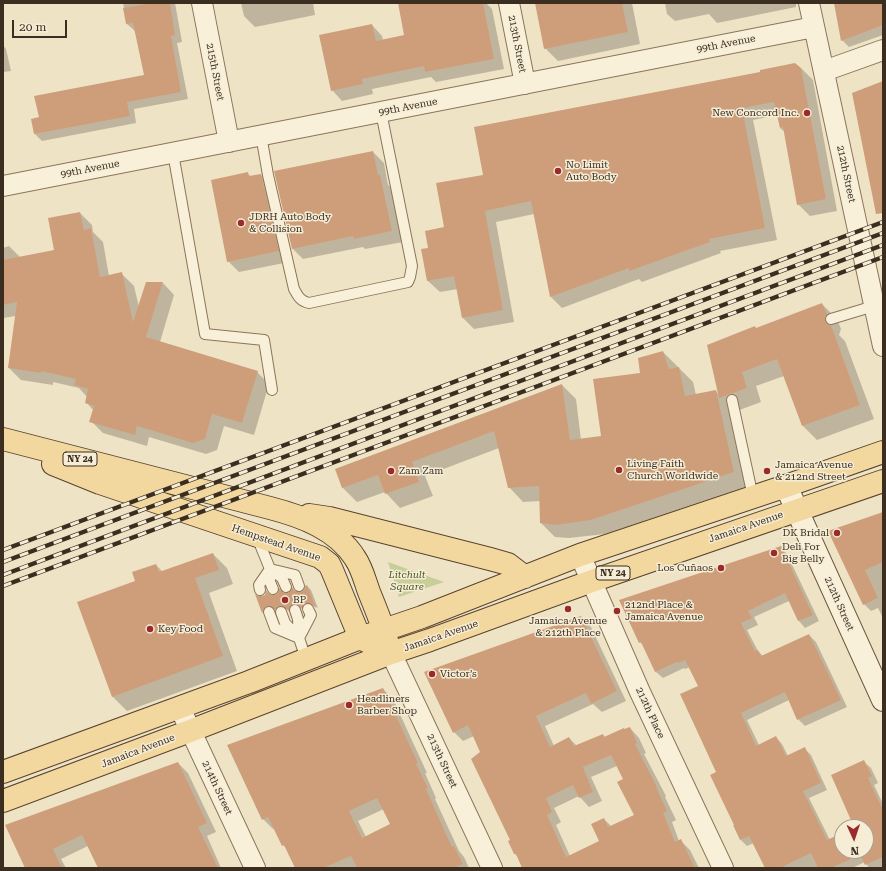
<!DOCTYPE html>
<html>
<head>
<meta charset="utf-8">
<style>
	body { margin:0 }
	#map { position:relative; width:886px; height:871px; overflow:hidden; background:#efe3c6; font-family:"Roboto Serif",serif }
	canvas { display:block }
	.frame { position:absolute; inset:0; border:4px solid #3b2d1f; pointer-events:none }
	.north { position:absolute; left:834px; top:819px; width:40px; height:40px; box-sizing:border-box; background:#f6edd6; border:1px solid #aba08d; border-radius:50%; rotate:177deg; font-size:11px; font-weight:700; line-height:16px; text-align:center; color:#3b2d1f }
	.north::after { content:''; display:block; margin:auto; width:14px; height:18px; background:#9b2a2b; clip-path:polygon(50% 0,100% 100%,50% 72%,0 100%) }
	.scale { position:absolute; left:12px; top:20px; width:55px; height:18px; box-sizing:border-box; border:2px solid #3b2d1f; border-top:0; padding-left:5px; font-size:12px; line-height:14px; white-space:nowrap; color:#3b2d1f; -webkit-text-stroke:3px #f6edd6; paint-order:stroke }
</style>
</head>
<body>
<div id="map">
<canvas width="886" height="871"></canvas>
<div class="frame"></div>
<div class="north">N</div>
<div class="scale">20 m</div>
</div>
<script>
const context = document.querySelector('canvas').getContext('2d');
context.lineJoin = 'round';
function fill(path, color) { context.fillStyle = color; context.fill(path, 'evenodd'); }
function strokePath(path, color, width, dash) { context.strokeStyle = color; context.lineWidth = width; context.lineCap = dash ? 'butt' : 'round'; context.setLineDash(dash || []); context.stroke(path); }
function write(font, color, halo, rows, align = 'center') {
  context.font = font + ' "Roboto Serif",serif'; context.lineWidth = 3; context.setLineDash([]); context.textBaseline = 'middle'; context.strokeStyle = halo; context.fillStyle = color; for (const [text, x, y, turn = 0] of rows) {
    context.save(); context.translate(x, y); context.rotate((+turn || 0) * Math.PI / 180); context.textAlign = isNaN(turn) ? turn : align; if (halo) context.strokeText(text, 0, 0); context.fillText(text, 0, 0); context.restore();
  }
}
fill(new Path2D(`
	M388 562 444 582 399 597Z`), '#c7ce99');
fill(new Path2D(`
	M123 3H175L182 42 177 43 188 99 134 109 136 123 42 141 35 134 40 118 145 75 135 31 127 24Z
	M241 3H313L315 15 255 27 244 16Z
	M457 3H486L492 9 504 69 436 82 431 77 372 89 373 94 342 101 332 90 372 25 382 36 383 40 413 35Z
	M536 3H632L640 44 558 61 545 48Z
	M665 3H796V7L717 23 709 14 675 21 667 14Z
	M835 3H883V35L849 47 842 40Z
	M3 45 6 49 11 71 3 72Z
	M801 68 813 80 837 211 810 216 798 204 785 132 780 128 778 115 753 120 777 240 720 251 721 253 642 282 639 279 562 308 551 297 534 214 496 222 514 322 474 329 462 317 458 289 440 292 428 281 429 249 484 176Z
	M373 152 384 163 388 185 391 187 403 242 365 249 363 247 303 259 292 248Z
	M247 173 251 177 261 175 272 186 289 262 239 272 228 261Z
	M80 213 92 225 93 232 103 242 109 276 122 274 134 286 139 307 163 283 174 295 160 342 257 372 269 384 254 435 224 426 217 450 206 454 149 437 147 446 103 433 91 421 94 411 86 402 87 397 79 388 53 382V385L21 380 9 368 16 316 3 318V248L9 246 20 257 55 251Z
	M822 304 837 319 841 329 839 335 845 341 874 419 817 440 803 426 784 376 756 386 761 402 734 412 748 486 605 534 569 538 555 537 541 523 540 501 523 502 509 487 499 448 425 476 433 496 400 508 385 492 357 502 343 488 336 470 562 385 576 399 581 440 602 437 641 374 663 352 693 382 696 395 716 391 719 395 756 329Z
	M883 513V618L878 608 871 611 864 604 829 531Z
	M780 547 787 554 819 621 805 628 799 621 789 601 754 617 758 625 747 630 758 651 763 656 809 635 816 642 847 707 805 726 798 719 789 700 747 720 759 745 776 737 782 744 788 756 804 748 811 755 827 790 809 798 830 840 842 834V851H866V827H855L864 762 871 768 878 783 874 785 883 804V868H869L865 862 852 868H766L754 843 747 846 741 840 717 773 699 686 690 667 685 669 684 668 663 678 656 672 645 647 640 642Z
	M213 554 227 568 233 584 209 593 237 671 127 711 112 696 136 582 156 565 163 572Z
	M307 586 311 590 318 608 312 605 306 608 305 611 302 608 296 607 292 613 287 609H282L279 612 274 608 268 611 265 615 263 613 257 597 275 596 283 594 296 592 301 593 305 590Z
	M581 617 591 627 626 701 602 712 593 704 545 726 554 746 569 738 577 746 603 735 605 737 630 728 639 738 646 753 644 754 666 796 665 797 676 820 672 822 679 841H681L690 850 699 868H524L518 857 515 854 482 753 474 736 463 741 454 732ZM617 766 624 780 635 815 611 826 604 819 600 842 570 856 556 825 561 822 554 808 579 796 589 807 602 801 591 777Z
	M383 689 393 699 427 773H425L436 798 435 799 459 851 464 857 469 868H296L289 851 283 845 274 828 273 829 263 819ZM384 809 391 824 366 837 358 821Z
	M178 763 188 773 216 832 207 836 221 868H99L88 846 61 859 66 868H26L6 826Z`), '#0003');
fill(new Path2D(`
	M152 3H170L175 35 171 36 181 92 127 102 130 116 34 134 31 119 39 117 34 96 144 75 133 23 126 24 123 8Z
	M398 3H483L494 59 425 72 424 66 362 79 363 84 331 91 319 35 372 24 376 41 404 35Z
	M535 3H622L628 32 544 49Z
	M834 3H883V25L841 41Z
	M795 63 801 68 826 199 797 205 783 127 780 128 774 102 742 108 765 228 709 239 710 242 629 271V268L550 297 531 201 485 211 503 310 462 318 454 276 427 281 421 249 428 248 425 231 444 227 436 183 483 175 474 127 760 72V70Z
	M883 81V213L876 214 852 93Z
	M373 151 378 175H380L392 231 354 239 353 236 292 249 274 171Z
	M248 172 249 176 261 174 279 251 227 262 211 180Z
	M80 212 84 230 91 228 100 277 122 272 133 322 146 282H163L146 337 258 371 242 423 212 414 205 439 193 443 137 426 135 435 89 422 94 406 85 403 88 389 74 385 76 379 41 371V373L8 368 17 302 3 305V260L54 250 48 218Z
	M822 303 827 314 825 317V321L827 324 831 325 860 405 802 426 777 359 742 372 747 388 719 398 707 345 755 326 756 328Z
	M663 351 669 369 679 367 685 396 716 390 734 472 591 520 555 525 540 523 539 486 508 488 494 431 412 462 419 482 385 494 378 475 342 488 335 469 562 384 570 440 601 436 593 379 640 373 638 358Z
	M883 512V562L865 570 878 598 863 605 828 531Z
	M781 546 813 615 798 621 785 593 748 611 752 618 741 623 755 651 758 650 761 656 809 634 841 700 797 720 785 692 741 713 756 746 776 736 786 756 805 747 821 783 803 791 827 840 842 833V851H866V827H854L831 775 864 760 872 776 868 778 883 810V857L865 865 860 855 831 868H818L811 853 780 868H765L749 836 740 840 733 825H734L710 775 716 772 680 694 698 686 685 660 678 663 677 662 655 672 641 642 639 643 619 600Z
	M213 553 219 570 195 578 223 656 112 697 77 602 135 581 132 572 156 564 159 572Z
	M307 585 316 608 312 604 308 603 303 605 302 609 299 605 293 604 290 606 289 611 282 606H278L275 610 270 606 264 608 262 613 255 594 258 596H262L265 595 266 590 269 594 275 595 278 593 279 588 283 592 288 593 291 590 292 587 295 591 301 592 304 590 305 586Z
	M581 616 617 691 591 704 586 693 536 716 550 747 569 737 574 746 603 734 604 737 624 728V729L630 727 637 743 635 744 657 787H656L667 811 663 813 675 842 681 839 695 868H522L516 854H514L508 841 510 840 471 759 480 752 468 725 453 733 424 672ZM611 755 623 779 617 782 634 815 608 827 604 818 591 824 599 841 566 857 547 815 552 812 546 798 573 785 579 798 593 792 583 767Z
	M383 688 418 763 416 764 428 788 426 789 445 832 452 847 454 846 463 864 454 868H357L351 856 323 868H295L284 845 282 846 268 817 262 820 227 745ZM377 798 390 824 362 838 349 811Z
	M178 762 207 823 198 827 218 868H98L82 835 53 849 62 868H25L5 825Z`), '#ce9e7b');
const lane = new Path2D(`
	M261 135 268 175 294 289C298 296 300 301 309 303L408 282 410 277 412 266 381 112
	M173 153 205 334 264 340 272 390
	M831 319 874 306
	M732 400 753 497
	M257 537 270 569V582L273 589
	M273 571 282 578 286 587
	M260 590 259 585 270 569 295 575 299 586
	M295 610 298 619 299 638 306 659
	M269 612 275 628 299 638
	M281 612 285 623 297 636
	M299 638 311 615 308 609`);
const street = new Path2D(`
	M202 3 229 142
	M509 3 525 84
	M809 3 883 346
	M824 71 883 50
	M3 186 814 27
	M580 555 640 692 723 868
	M391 653 492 868
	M180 708 255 868`);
const secondary = new Path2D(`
	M786 486 883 700`);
const primary = new Path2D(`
	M3 439 270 508C301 516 337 529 355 558 362 568 365 581 369 592 376 609 383 626 388 644
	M53 464 100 483 320 557 329 564 332 570 360 638 374 645
	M309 515 329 518 490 559 508 564 525 577
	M3 772 249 682 360 638 422 617 580 555 786 486 883 452
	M3 801 190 731 391 653 430 640 592 581 883 481`);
strokePath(lane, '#8b755b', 12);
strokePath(street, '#8b755b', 22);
strokePath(secondary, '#6d563e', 24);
strokePath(primary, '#59432f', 24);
strokePath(lane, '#f9f0da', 10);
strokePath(street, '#f9f0da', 20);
strokePath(secondary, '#f9f0da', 22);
strokePath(primary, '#f2d89e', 22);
const rail = new Path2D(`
	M3 550 883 222
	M3 562 883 233
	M3 575 883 245
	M3 586 883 257`);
strokePath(rail, '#3b2d1f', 4.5);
strokePath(rail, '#f6edd6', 3, [9]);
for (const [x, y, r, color] of [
	[807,113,4,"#9b2a2b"],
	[558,171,4,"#9b2a2b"],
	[241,223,4,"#9b2a2b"],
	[619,470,4,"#9b2a2b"],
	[391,471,4,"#9b2a2b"],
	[767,471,4,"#9b2a2b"],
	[837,533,4,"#9b2a2b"],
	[774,553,4,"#9b2a2b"],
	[721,568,4,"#9b2a2b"],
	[285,600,4,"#9b2a2b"],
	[568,609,4,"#9b2a2b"],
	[617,611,4,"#9b2a2b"],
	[150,629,4,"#9b2a2b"],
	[432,674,4,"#9b2a2b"],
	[349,705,4,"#9b2a2b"]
]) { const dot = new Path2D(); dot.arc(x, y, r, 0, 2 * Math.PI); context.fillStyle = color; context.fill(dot); strokePath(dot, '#f6edd6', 1.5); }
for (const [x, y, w] of [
	[80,459,34],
	[613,573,34]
]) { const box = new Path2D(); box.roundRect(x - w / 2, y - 7, w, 14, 3); context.fillStyle = '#f6edd6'; context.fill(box); strokePath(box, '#3b2d1f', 1); }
write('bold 9px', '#3b2d1f', null, [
	["NY 24",80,459],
	["NY 24",613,573]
]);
write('10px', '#3b2d1f', '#f6edd6', [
	["213th Street",517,44,79],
	["99th Avenue",726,44,-11],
	["215th Street",215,72,79],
	["99th Avenue",408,107,-11],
	["99th Avenue",90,169,-11],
	["212th Street",846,174,78],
	["Jamaica Avenue",746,527,-19],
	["Hempstead Avenue",276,543,19],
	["212th Street",839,604,66],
	["Jamaica Avenue",441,636,-19],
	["212th Place",650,713,65],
	["Jamaica Avenue",138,751,-21],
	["213th Street",442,761,65],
	["214th Street",217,788,65]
]);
write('10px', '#3b2d1f', '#f6edd6', [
	["New Concord Inc.",799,113,"right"],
	["No Limit",566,165],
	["Auto Body",566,177],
	["JDRH Auto Body",249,217],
	["& Collision",249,229],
	["Living Faith",627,464],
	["Church Worldwide",627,476],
	["Jamaica Avenue",775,465],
	["& 212nd Street",775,477],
	["Zam Zam",399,471],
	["DK Bridal",829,533,"right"],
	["Deli For",782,547],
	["Big Belly",782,559],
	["Los Cuñaos",713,568,"right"],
	["BP",293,600],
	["212nd Place &",625,605],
	["Jamaica Avenue",625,617],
	["Jamaica Avenue",568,621,"center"],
	["& 212th Place",568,633,"center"],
	["Key Food",158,629],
	["Victor’s",440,674],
	["Headliners",357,699],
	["Barber Shop",357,711]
], 'left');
write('italic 10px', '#4b5725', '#f6edd6', [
	["Litchult",407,575],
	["Square",407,587]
]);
</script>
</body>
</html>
